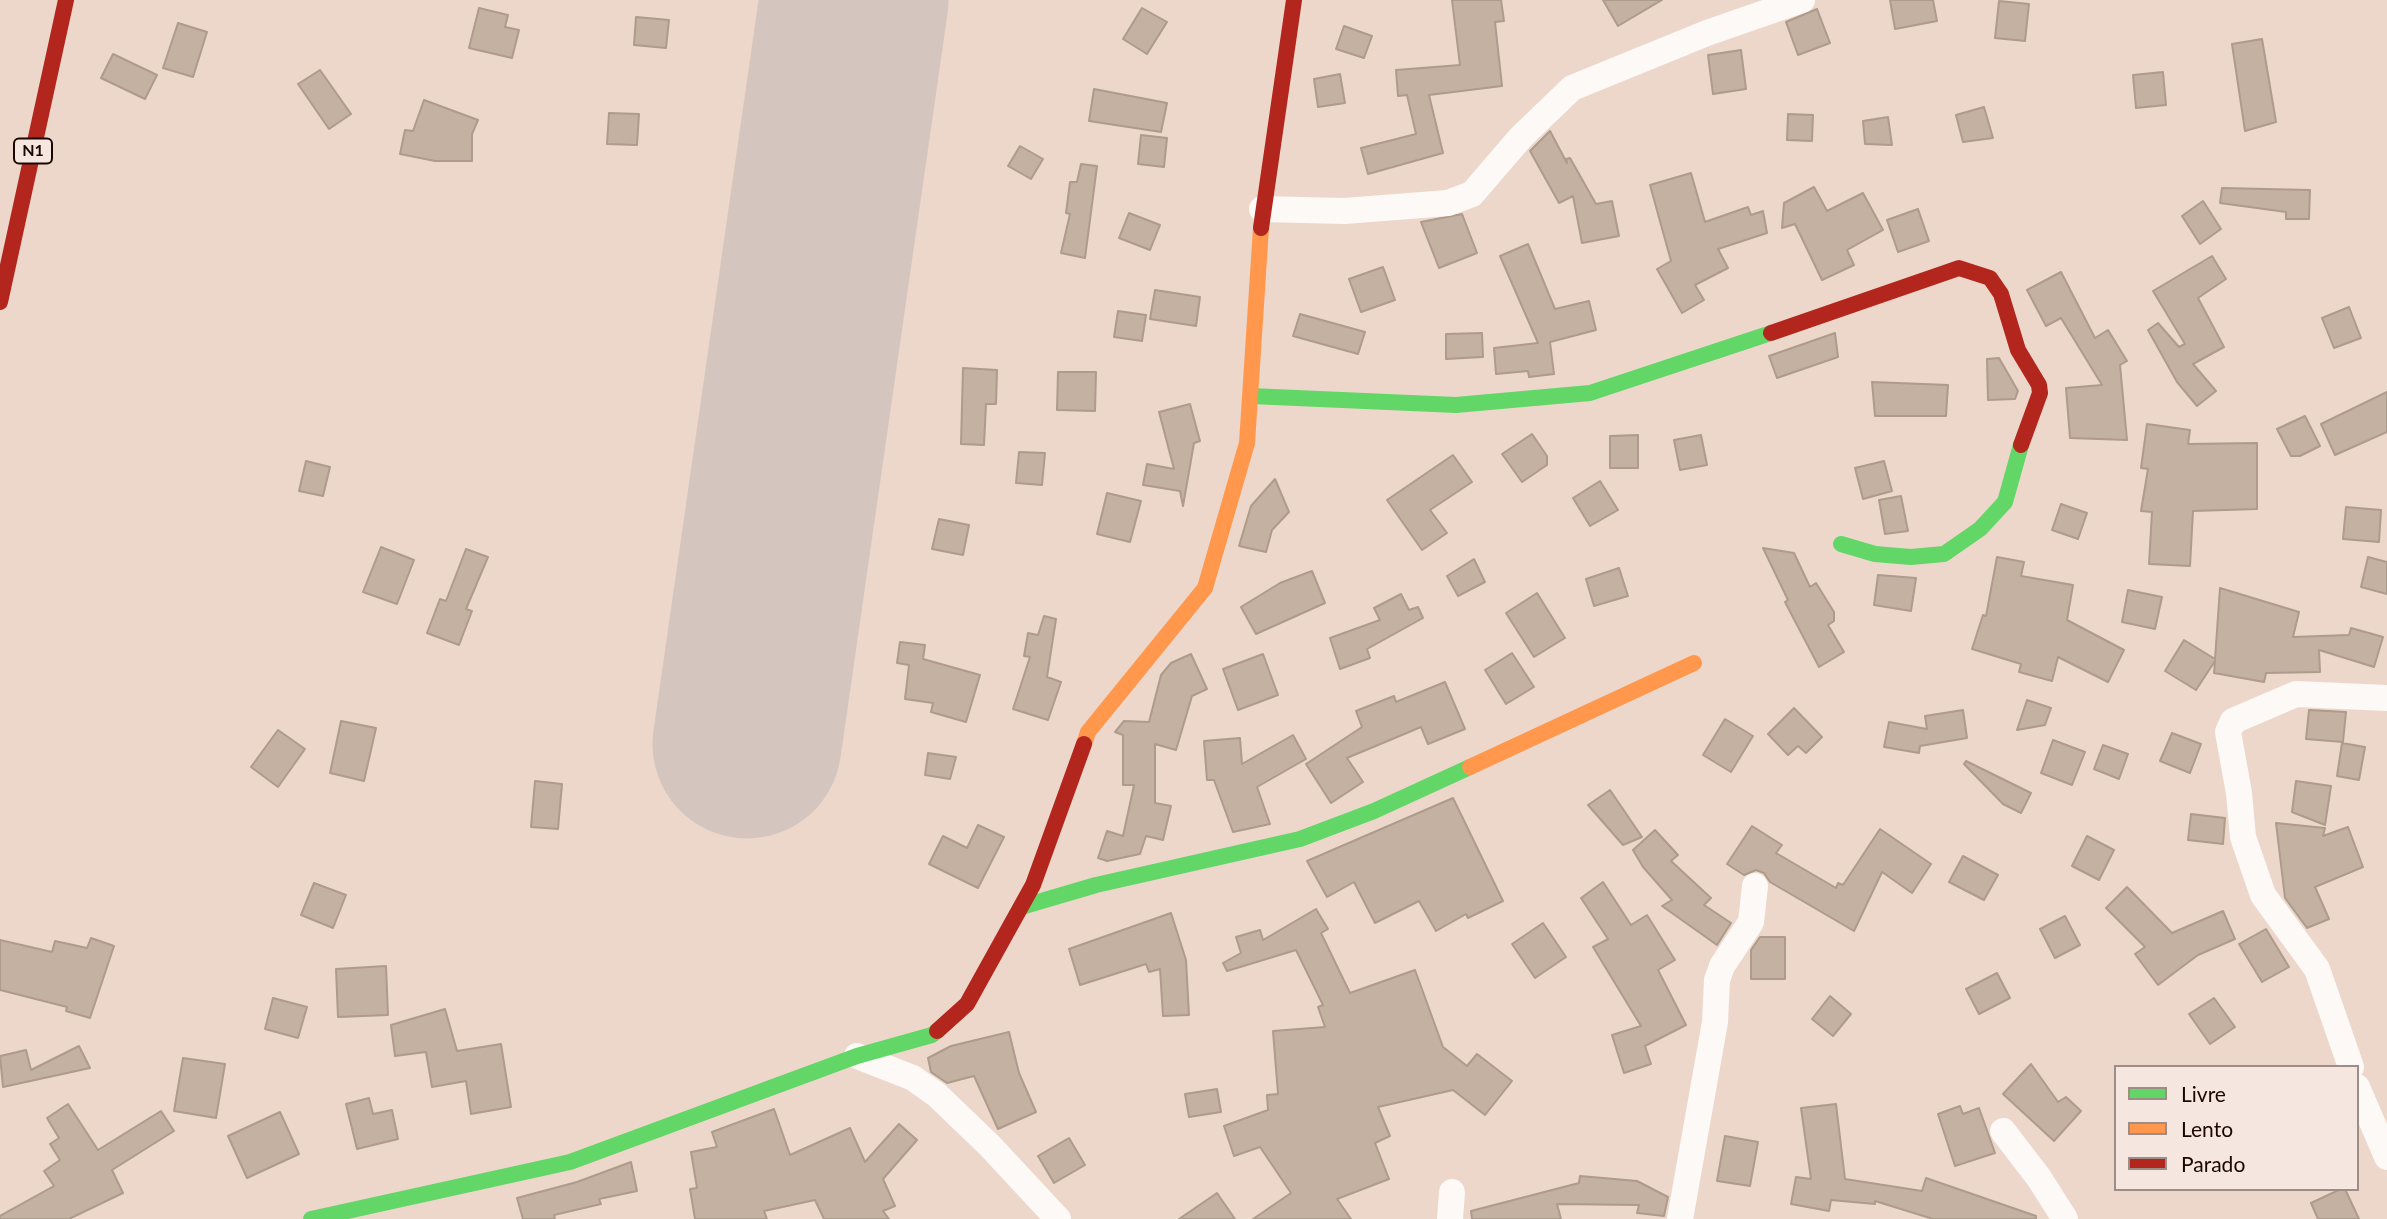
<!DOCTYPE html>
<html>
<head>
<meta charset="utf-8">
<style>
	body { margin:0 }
	#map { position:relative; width:2387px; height:1219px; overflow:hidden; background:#edd7cb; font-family:Lato,sans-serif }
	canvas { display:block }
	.legend { position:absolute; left:2114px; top:1065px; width:245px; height:126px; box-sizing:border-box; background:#f5e7df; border:2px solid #9e8d86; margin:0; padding:9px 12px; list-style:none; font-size:21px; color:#1b0600 }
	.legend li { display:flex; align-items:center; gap:14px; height:35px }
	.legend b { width:35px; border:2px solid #9e8d86 }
</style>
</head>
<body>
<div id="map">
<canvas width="2387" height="1219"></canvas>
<ul class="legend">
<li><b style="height:9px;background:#63d668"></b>Livre</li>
<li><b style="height:9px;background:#ff974d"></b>Lento</li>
<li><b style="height:9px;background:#b3261e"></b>Parado</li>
</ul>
</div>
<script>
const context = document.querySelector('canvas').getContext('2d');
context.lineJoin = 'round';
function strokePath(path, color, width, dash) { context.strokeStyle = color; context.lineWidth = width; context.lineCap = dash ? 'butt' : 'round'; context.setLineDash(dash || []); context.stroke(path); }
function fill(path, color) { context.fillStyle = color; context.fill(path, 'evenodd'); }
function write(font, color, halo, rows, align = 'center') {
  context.font = font + ' Lato,sans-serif'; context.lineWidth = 5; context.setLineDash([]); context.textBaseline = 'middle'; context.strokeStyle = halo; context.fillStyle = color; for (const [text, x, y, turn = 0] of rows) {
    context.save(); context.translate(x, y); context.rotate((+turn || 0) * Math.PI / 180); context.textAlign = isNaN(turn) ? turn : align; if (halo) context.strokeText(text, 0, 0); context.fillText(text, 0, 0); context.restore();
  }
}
strokePath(new Path2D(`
	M747 744 854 0`), '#d4c6be', 189);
const building = new Path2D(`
	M1452 0H1501L1504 21 1495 22 1502 86 1429 95 1443 153 1368 174 1361 148 1416 134 1407 95 1398 96 1396 70 1460 65Z
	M1603 0H1662L1618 26Z
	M1890 0H1933L1937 21 1895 29Z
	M1999 1 2029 4 2025 41 1995 38Z
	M479 8 508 15 505 27 519 30 512 58 469 48Z
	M1142 8 1167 22 1147 54 1123 39Z
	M1817 9 1830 43 1798 55 1786 22Z
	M636 17 669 20 666 48 634 45Z
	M178 23 207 32 193 77 163 68Z
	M1344 26 1372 36 1364 58 1336 49Z
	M2262 39 2276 122 2245 131 2232 44Z
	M1741 50 1746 89 1713 94 1708 55Z
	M113 54 157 75 145 99 101 78Z
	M320 70 351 114 329 129 298 84Z
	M2163 72 2166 105 2136 108 2133 75Z
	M1340 74 1345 103 1318 107 1314 79Z
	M1094 89 1167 103 1161 132 1089 121Z
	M424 100 478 120 472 134V161H435L400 154 405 130 413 131Z
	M1984 107 1993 138 1963 142 1956 115Z
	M609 113 639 114 637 145 607 144Z
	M1788 114 1813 115 1812 141 1787 140Z
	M1888 117 1892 145 1865 144 1863 121Z
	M1550 131 1567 163 1566 159 1570 158 1596 204 1612 201 1619 236 1582 243 1573 196 1559 203 1530 151Z
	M1141 135 1167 138 1164 167 1138 164Z
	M1020 146 1043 159 1031 179 1008 166Z
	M1081 164 1097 166 1085 258 1061 253 1070 214 1066 213 1070 182H1077Z
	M1691 173 1705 222 1748 207 1751 215 1763 211 1767 233 1718 249 1728 268 1695 285 1704 300 1682 313 1657 269 1671 261 1650 185Z
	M1814 187 1827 211 1863 193 1883 230 1847 250 1854 265 1822 280 1795 224 1782 228 1784 203Z
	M2222 188 2310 190 2309 219H2286V212L2220 203Z
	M2203 201 2221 229 2200 244 2182 216Z
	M1918 209 1929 241 1898 252 1887 220Z
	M1129 213 1160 225 1150 250 1119 238Z
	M1462 214 1477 253 1439 268 1421 222Z
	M1528 244 1555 309 1589 301 1596 330 1550 342 1554 374 1529 377 1528 371 1496 374 1494 348 1538 343 1500 256Z
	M2212 256 2226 279 2198 298 2224 347 2193 364 2216 391 2197 406 2177 382 2148 330 2158 323 2179 347 2185 344 2153 291Z
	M1383 267 1395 300 1361 312 1349 279Z
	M2061 272 2095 338 2108 330 2127 361 2120 365 2127 440 2070 438 2066 388 2102 385 2061 318 2046 326 2027 290Z
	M1155 290 1200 297 1196 326 1150 319Z
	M2349 307 2361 338 2334 348 2322 318Z
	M1118 311 1146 315 1142 341 1114 337Z
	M1300 314 1365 332 1358 354 1293 336Z
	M1482 333 1483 357 1446 359V334Z
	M1835 333 1838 357 1777 378 1769 356Z
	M1999 358 2018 391 2015 399 1988 400 1987 359Z
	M963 368 997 370 996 404H986L984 445 961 444Z
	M1058 372H1096L1095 411 1057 410Z
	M1872 382 1948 385 1946 416H1875Z
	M2387 392V432L2335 455 2321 424Z
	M1190 404 1200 441 1194 443 1183 506 1180 491 1143 485 1147 464 1174 469 1159 412Z
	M2305 416 2320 446 2300 456H2291L2277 429Z
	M2147 424 2190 430 2188 444 2257 443V509L2193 511 2190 566 2149 564 2152 512 2141 511 2148 469 2141 468Z
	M1532 434 1547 456V465L1522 482 1502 454Z
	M1638 435V468H1610V436Z
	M1701 435 1707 465 1680 470 1674 440Z
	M1019 452 1045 453 1042 485 1016 483Z
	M1453 455 1472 482 1430 510 1447 533 1422 550 1387 500Z
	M306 461 330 467 323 496 299 491Z
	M1884 461 1892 491 1863 499 1855 468Z
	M1275 479 1289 512 1272 530 1266 552 1239 546 1251 506Z
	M1600 481 1618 510 1590 526 1573 498Z
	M1107 493 1141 501 1130 542 1097 534Z
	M1901 496 1908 531 1885 534 1879 500Z
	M2061 504 2087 513 2078 539 2052 530Z
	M2346 507 2381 510 2379 542 2343 539Z
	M939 519 969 525 963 555 932 549Z
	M381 547 414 560 397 604 363 592Z
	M1763 548 1794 553 1810 587 1816 583 1834 612V621L1828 625 1844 652 1819 667 1785 602 1788 600Z
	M466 549 488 557 466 609 472 611 459 645 427 633 440 599 446 601Z
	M1997 557 2024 562 2021 576 2073 585 2067 620 2124 650 2108 682 2058 657 2052 681 2019 672 2021 664 1972 649 1983 615 1986 616Z
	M2368 557 2387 562V594L2361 587Z
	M1474 559 1485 582 1458 596 1447 576Z
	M1619 568 1628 596 1594 606 1586 579Z
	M1312 571 1325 603 1256 634 1241 607 1280 583Z
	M1878 575 1916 578 1911 611 1874 605Z
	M2220 588 2299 612 2293 637 2349 635 2351 628 2383 637 2374 667 2319 650 2320 672 2266 673 2264 682 2214 673 2215 661 2196 690 2165 671 2184 640 2215 659Z
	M2128 590 2162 597 2155 629 2122 622Z
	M1537 593 1565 638 1534 657 1506 613Z
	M1401 594 1409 610 1418 607 1423 618 1367 649 1370 658 1340 669 1330 638 1380 620 1374 608Z
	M1044 616 1056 619 1047 677 1061 682 1048 720 1013 709 1030 657 1024 656 1028 633 1038 635Z
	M900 642 925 645 923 659 980 675 966 722 931 712 933 703 905 699 909 665 897 663Z
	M1512 653 1534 687 1506 704 1485 670Z
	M1191 654 1207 689 1192 696 1176 750 1155 744V803L1171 806 1163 840 1146 836 1140 854 1107 861 1098 858 1107 831 1123 836 1134 785H1123V735L1115 732 1124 721 1149 722 1161 675 1171 663Z
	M1263 654 1278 695 1238 710 1223 669Z
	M1445 682 1465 729 1428 744 1421 727 1347 758 1363 782 1331 803 1306 764 1362 727 1356 711 1394 696 1396 702Z
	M2027 700 2051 708 2045 725 2017 730Z
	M1794 708 1822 737 1806 753 1798 746 1788 755 1768 734Z
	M1963 710 1967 738 1920 746 1919 753 1884 747 1889 722 1927 729 1925 716Z
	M2309 710 2346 712 2343 742 2306 739Z
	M1725 719 1753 736 1731 772 1703 755Z
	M341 721 376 728 364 781 330 773Z
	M278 730 305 749 278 787 251 767Z
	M2172 733 2201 744 2190 773 2160 761Z
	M1293 735 1306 759 1257 787 1270 824 1233 832 1214 780H1207L1204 741 1240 738 1242 764Z
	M2053 740 2085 752 2072 785 2041 773Z
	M2342 743 2365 747 2359 780 2337 776Z
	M2103 745 2128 754 2119 779 2094 769Z
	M928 753 956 757 950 779 925 775Z
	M1966 761 2031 793 2021 813 2003 804 1964 764Z
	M535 781 562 784 558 829 531 827Z
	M2296 781 2331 786 2325 825 2292 812Z
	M1610 790 1642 837 1623 845 1588 805Z
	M1453 798 1503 901 1468 918 1466 914 1436 931 1419 901 1375 923 1354 882 1327 897 1307 861Z
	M2191 814 2225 818 2223 844 2188 840Z
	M2276 823 2325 828 2323 836 2348 827 2363 867 2315 887 2329 919 2307 928 2285 898Z
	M978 825 1004 837 978 888 929 864 943 836 967 848Z
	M1752 826 1782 845 1776 853 1836 888 1838 883 1843 885 1880 829 1931 864 1912 893 1882 872 1854 931 1770 882 1764 873 1756 870 1744 875 1727 864Z
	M1655 830 1678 855 1671 861 1711 898 1704 905 1731 923 1717 945 1662 906 1672 900 1643 867 1633 850Z
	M2087 836 2114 850 2099 880 2072 866Z
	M1963 856 1998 875 1984 900 1949 882Z
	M1603 882 1631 925 1647 915 1675 960 1658 970 1686 1025 1645 1046 1651 1064 1624 1073 1612 1035 1641 1026 1593 947 1608 939 1581 898Z
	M314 883 346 895 333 928 301 915Z
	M2127 887 2172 933 2223 911 2235 939 2198 955 2158 985 2135 954 2145 947 2106 908Z
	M1316 909 1328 929 1321 933 1350 993 1415 970 1443 1047 1467 1066 1477 1054 1512 1081 1485 1115 1453 1090 1378 1107 1390 1136 1375 1143 1389 1179 1337 1199 1351 1219H1253L1291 1193 1260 1147 1234 1156 1224 1126 1268 1110 1267 1095 1278 1094 1273 1031 1325 1027 1318 1007 1323 1005 1296 950 1227 971 1223 963 1241 953 1236 937 1260 930 1263 940Z
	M1171 913 1186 960 1189 1015 1163 1016 1160 969 1149 972 1146 964 1080 985 1069 949Z
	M2065 916 2080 945 2055 958 2040 929Z
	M1543 923 1566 957 1535 978 1512 944Z
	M2266 929 2289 967 2262 982 2239 944Z
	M1760 937H1785V979H1751V950Z
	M91 938 114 946 90 1018 66 1011 67 1007 0 990V940L52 952 55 941 87 948Z
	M386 966 388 1015 338 1017 336 969Z
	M1997 973 2010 998 1979 1014 1966 989Z
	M1830 996 1851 1014 1833 1036 1812 1019Z
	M273 998 307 1007 298 1038 265 1029Z
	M2214 998 2235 1027 2210 1044 2189 1014Z
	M445 1009 457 1051 501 1044 511 1107 471 1114 466 1081 432 1087 426 1052 395 1056 391 1025Z
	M1009 1032 1019 1073 1036 1112 998 1129 974 1076 947 1083 931 1072 928 1058 951 1046Z
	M79 1046 90 1068 3 1087 0 1056 26 1050 31 1070Z
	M183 1058 225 1064 216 1118 174 1111Z
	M2031 1064 2058 1102 2066 1097 2081 1111 2054 1141 2003 1094Z
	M1217 1089 1221 1112 1189 1117 1185 1094Z
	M369 1098 373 1114 392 1110 398 1139 357 1149 346 1104Z
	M68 1104 98 1150 161 1111 174 1131 112 1170 123 1193 69 1219H0V1216L54 1186 44 1171 60 1160 50 1144 59 1138 47 1118Z
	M1836 1104 1845 1179 1922 1191 1926 1178 2036 1216V1219H1933L1875 1201V1204L1831 1200 1829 1211 1791 1204 1796 1177 1811 1179 1801 1108Z
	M1960 1106 1963 1114 1979 1108 1995 1153 1955 1166 1938 1114Z
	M774 1109 790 1155 850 1128 865 1162 899 1124 917 1140 883 1179 895 1206 883 1211 889 1219H824L815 1200 764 1211 767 1219H695L690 1189 697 1188 691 1152 717 1147 712 1132Z
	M280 1112 299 1154 247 1178 228 1136Z
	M1725 1136 1758 1142 1750 1186 1717 1181Z
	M1069 1138 1085 1165 1054 1183 1038 1156Z
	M631 1162 637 1191 599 1199 601 1204 554 1215 555 1219H523L517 1198 577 1182Z
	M1580 1176 1637 1181 1668 1197 1664 1216 1637 1213 1639 1205 1557 1204 1561 1219H1472L1471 1211 1579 1183Z
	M2341 1189H2345L2359 1219H2318L2311 1203Z
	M1217 1193 1235 1219H1179Z`);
fill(building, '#c4b1a1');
strokePath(building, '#ad9b8b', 2);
strokePath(new Path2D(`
	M1262 209 1344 211 1448 203 1472 194 1521 137 1572 88 1707 33 1802 0
	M857 1056 913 1078 937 1095 990 1146 1058 1219
	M2351 1067 2317 969 2263 895 2243 837 2239 793 2228 732 2233 721 2296 694 2387 698
	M2357 1087 2387 1157
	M2003 1131 2039 1178 2065 1219
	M1450 1219 1452 1192
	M1680 1219 1715 1022 1717 980 1722 966 1751 922 1755 886`), '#fcf9f7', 26);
strokePath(new Path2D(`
	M1251 396 1456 405 1590 393 1771 333
	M1841 544 1875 554 1911 557 1944 554 1980 529 2005 502 2021 445
	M1021 907 1096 885 1300 839 1374 811 1470 767
	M311 1219 570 1162 857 1056 932 1035 937 1031`), '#63d668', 16);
strokePath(new Path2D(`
	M1084 744 1088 732 1205 588 1247 443 1261 228
	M1470 767 1694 663`), '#ff974d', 16);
strokePath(new Path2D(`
	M1261 228 1294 0
	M0 302 66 0
	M1771 333 1959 268 1990 278 2001 294 2018 350 2039 385 2040 393 2021 445
	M937 1031 967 1004 1033 885 1084 744`), '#b3261e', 16);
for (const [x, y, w] of [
	[33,151,38]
]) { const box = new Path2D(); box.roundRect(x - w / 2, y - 12.5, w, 25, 5); context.fillStyle = '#f5e7df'; context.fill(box); strokePath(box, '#1b0600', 2); }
write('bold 16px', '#1b0600', null, [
	["N1",33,151]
]);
</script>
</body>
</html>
